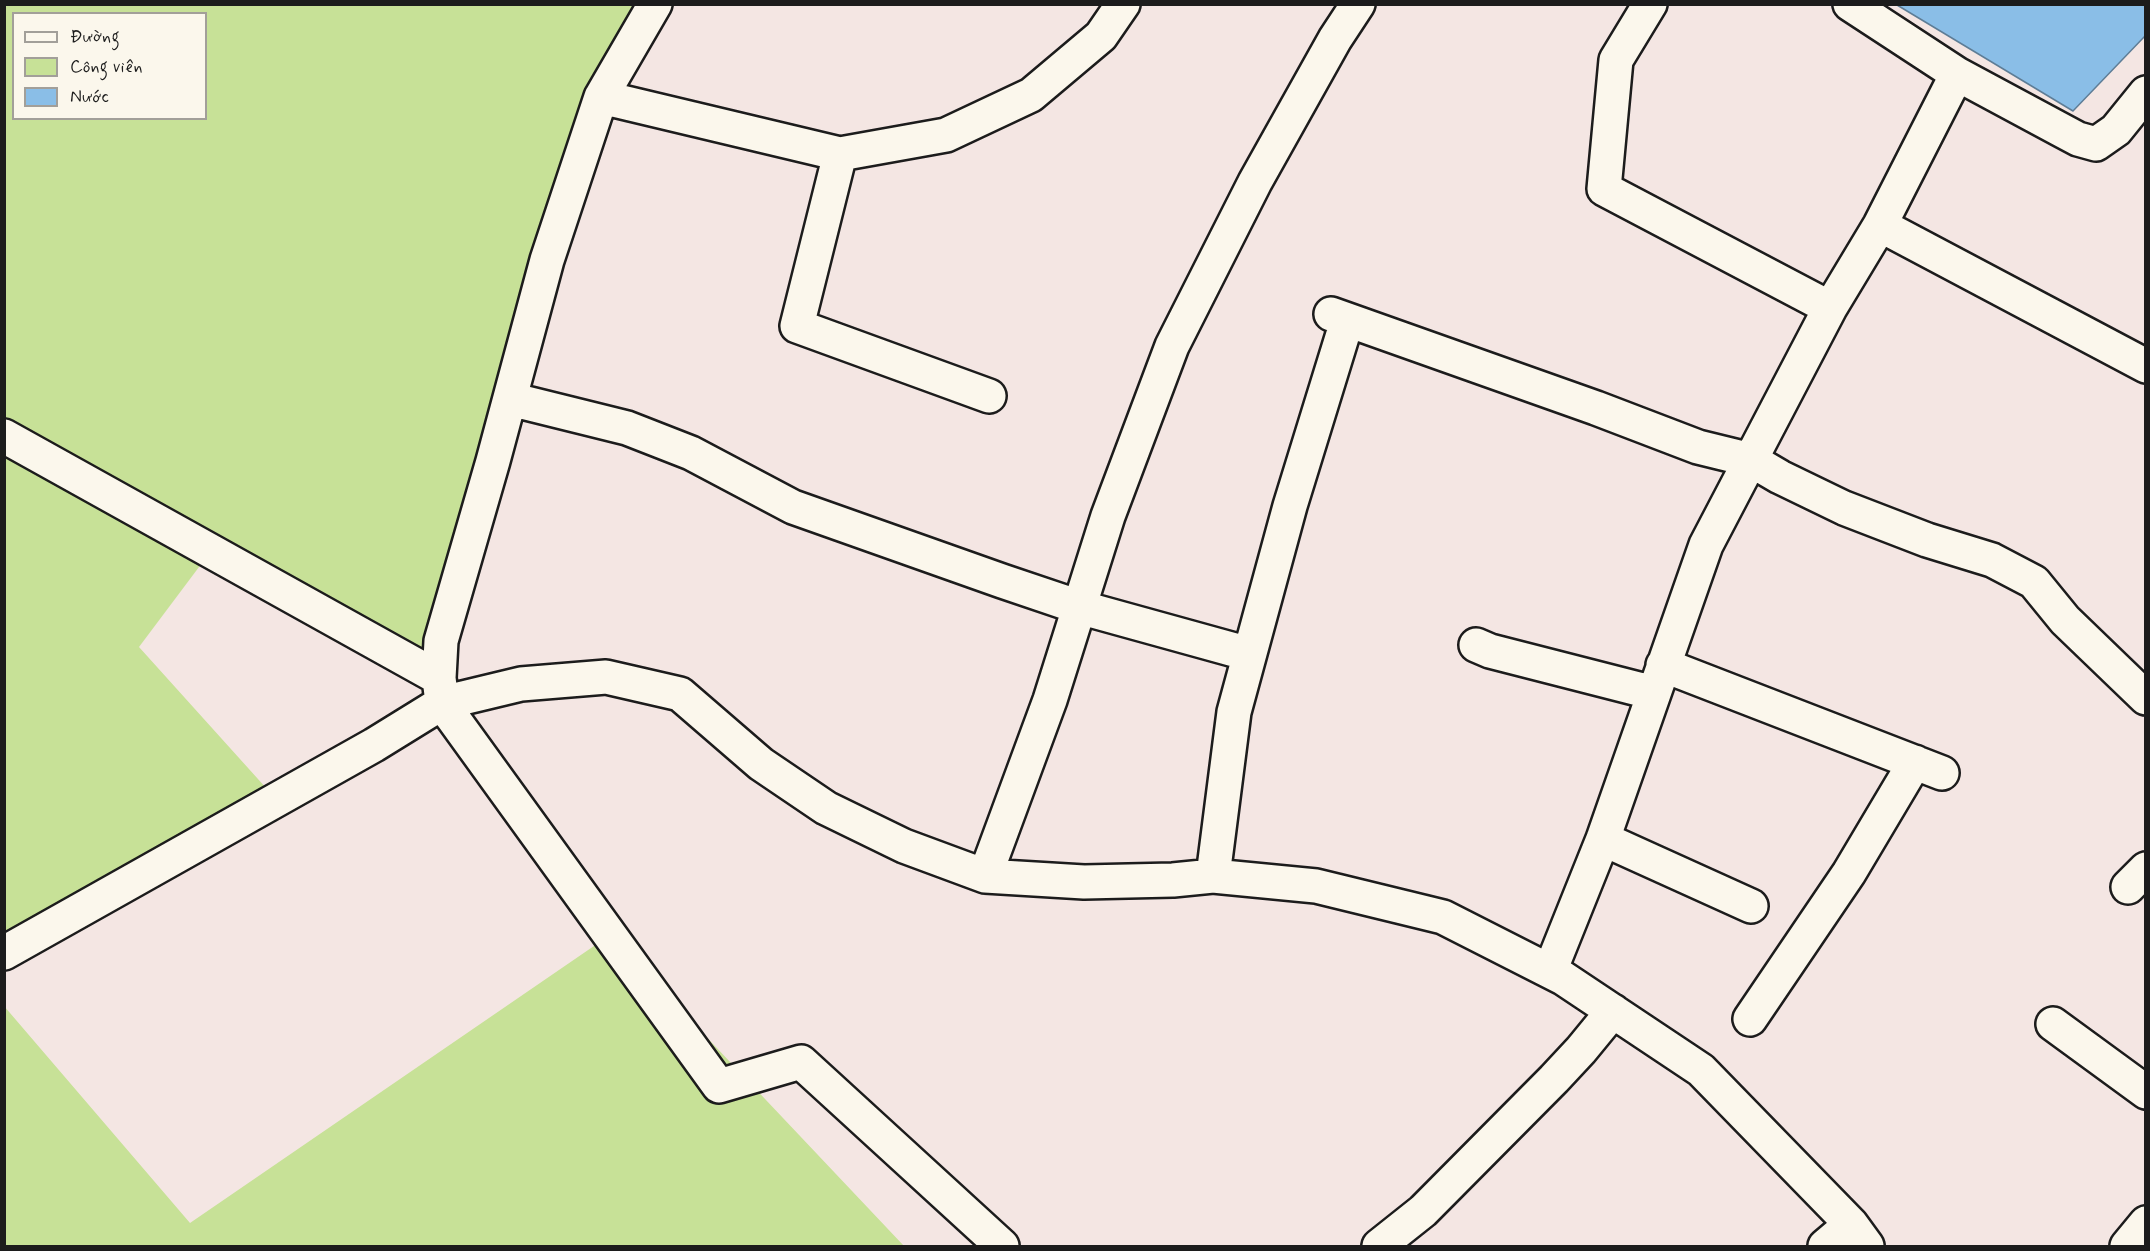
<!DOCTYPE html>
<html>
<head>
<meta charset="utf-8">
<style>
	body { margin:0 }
	#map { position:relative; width:2150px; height:1251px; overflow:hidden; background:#f4e6e3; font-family:Mynerve,sans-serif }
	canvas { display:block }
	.frame { position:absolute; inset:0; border:6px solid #1c1c1c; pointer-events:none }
	.legend { position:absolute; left:12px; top:12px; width:195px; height:108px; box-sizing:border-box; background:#fbf7ec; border:2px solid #a29f99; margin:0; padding:8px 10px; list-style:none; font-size:18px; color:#1c1c1c }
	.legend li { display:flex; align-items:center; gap:12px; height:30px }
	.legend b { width:30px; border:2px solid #a29f99 }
</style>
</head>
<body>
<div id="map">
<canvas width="2150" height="1251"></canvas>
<div class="frame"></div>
<ul class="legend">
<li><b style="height:8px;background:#fbf7ec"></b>Đường</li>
<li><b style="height:16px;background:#c7e197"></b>Công viên</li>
<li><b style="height:16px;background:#8abee7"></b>Nước</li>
</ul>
</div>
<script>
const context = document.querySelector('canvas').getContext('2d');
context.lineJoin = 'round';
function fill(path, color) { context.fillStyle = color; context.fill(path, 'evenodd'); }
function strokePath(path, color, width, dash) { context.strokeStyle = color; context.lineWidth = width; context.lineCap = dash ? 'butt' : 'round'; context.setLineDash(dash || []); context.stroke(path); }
fill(new Path2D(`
	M5 5H655L601 97 439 678 211 551 139 647 276 799 5 955ZM14 14H206V118H14Z
	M610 935 904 1246H5L4 1006 190 1223Z`), '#c7e197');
const water = new Path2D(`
	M1897 5H2145V36L2073 111Z`);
fill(water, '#8abee7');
strokePath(water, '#5e7d96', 1.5);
const minor = new Path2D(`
	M1650 4 1616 60 1604 189 1830 308
	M1850 4 1957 74
	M601 97 655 4
	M840 154 797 326 989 396
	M1880 225 2146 366
	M1331 314 1596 408 1698 447 1751 460 1780 477 1844 508 1927 540 1992 560 2034 582 2065 620 2146 698
	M510 399 627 428 691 453 793 507 1002 581 1079 607 1249 654
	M4 436 439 678
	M1476 645 1490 651 1654 693
	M1663 665 1942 773
	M1603 839 1751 906
	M985 876 1050 700 1108 516 1172 346 1255 182 1335 39 1358 4
	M1213 876 1234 712 1290 506 1347 321
	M2128 887 2146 869
	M4 953 374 745 442 703 521 684 606 677 680 694 761 764 826 808 904 846 985 876 1084 882 1173 880 1213 876 1316 886 1443 917 1563 978 1701 1070 1851 1224 1867 1246
	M1550 971 1603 839 1706 545 1830 308 1880 225 1957 74 2063 131 2078 139 2096 144 2116 130 2146 93
	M1750 1019 1849 873 1915 762
	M2053 1024 2146 1092
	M1002 1246 801 1062 719 1086 442 703 439 678 441 641 493 461 547 260 601 97 840 154 946 135 1031 95 1101 36 1123 4
	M1379 1246 1423 1211 1554 1079 1581 1050 1613 1011
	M1825 1246 1851 1224
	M2127 1246 2146 1223`);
strokePath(minor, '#1c1c1c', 38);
strokePath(minor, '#fbf7ec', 33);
</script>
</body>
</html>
